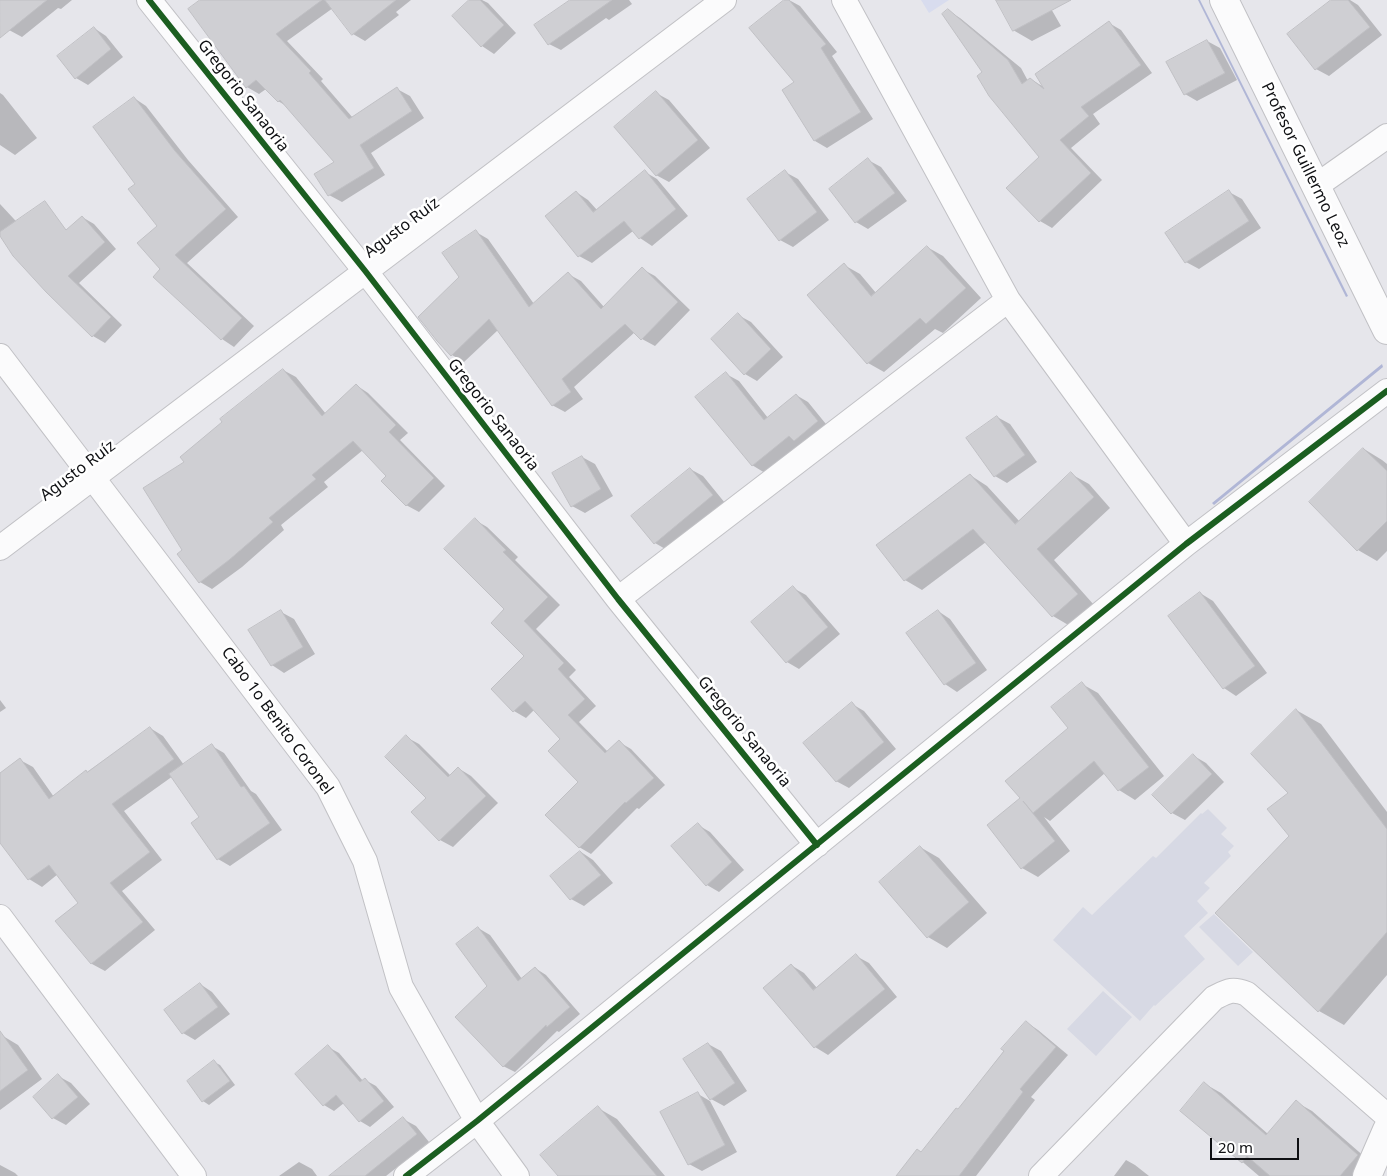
<!DOCTYPE html>
<html>
<head>
<meta charset="utf-8">
<style>
	body { margin:0 }
	#map { position:relative; width:1387px; height:1176px; overflow:hidden; background:#e6e6eb; font-family:"Noto Sans",sans-serif }
	canvas { display:block }
	.scale { position:absolute; left:1210px; top:1138px; width:89px; height:22px; box-sizing:border-box; border:2px solid #0f1013; border-top:0; padding-left:6px; font-size:15px; line-height:18px; white-space:nowrap; color:#0f1013; -webkit-text-stroke:4px #fff; paint-order:stroke }
</style>
</head>
<body>
<div id="map">
<canvas width="1387" height="1176"></canvas>
<div class="scale">20 m</div>
</div>
<script>
const context = document.querySelector('canvas').getContext('2d');
context.lineJoin = 'round';
function fill(path, color) { context.fillStyle = color; context.fill(path, 'evenodd'); }
function strokePath(path, color, width, dash) { context.strokeStyle = color; context.lineWidth = width; context.lineCap = dash ? 'butt' : 'round'; context.setLineDash(dash || []); context.stroke(path); }
function write(font, color, halo, rows, align = 'center') {
  context.font = font + ' "Noto Sans",sans-serif'; context.lineWidth = 5; context.setLineDash([]); context.textBaseline = 'middle'; context.strokeStyle = halo; context.fillStyle = color; for (const [text, x, y, turn = 0] of rows) {
    context.save(); context.translate(x, y); context.rotate((+turn || 0) * Math.PI / 180); context.textAlign = isNaN(turn) ? turn : align; if (halo) context.strokeText(text, 0, 0); context.fillText(text, 0, 0); context.restore();
  }
}
fill(new Path2D(`
	M1208 809 1227 828 1221 834 1234 846 1228 852 1231 856 1204 883 1210 888 1197 901 1208 913 1184 936 1205 959 1155 1006 1154 1005 1140 1021 1053 940 1083 907 1092 915 1153 856 1156 858 1201 813 1202 814Z
	M1214 914 1253 952 1238 966 1199 927Z
	M1103 991 1132 1017 1096 1056 1067 1029Z`), '#d7d9e4');
fill(new Path2D(`
	M921 0H949L929 13Z`), '#d8dcee');
fill(new Path2D(`
	M1198 0H1200L1348 296 1346 297Z
	M1382 364 1383 367 1214 505 1212 503Z`), '#b0b6d6');
fill(new Path2D(`
	M0 0H72L61 9 58 8 22 37 9 30 0 18Z
	M202 0H411L396 12 399 15 365 41 353 34 333 8 287 41 323 79 321 81 353 118 397 89 410 96 424 118 371 153 385 175 342 202 329 195 336 162 288 107 278 101 266 89 259 94 247 87Z
	M471 0H482L488 3 516 33 494 54 482 46Z
	M572 0H629L632 4 609 20 606 18 561 50 549 44Z
	M786 0H789L800 6 837 52 832 56 873 119 827 148 815 141 796 83Z
	M997 0H1046L1061 26 1032 41 1013 30Z
	M1333 0H1350L1358 5 1382 35 1329 76 1316 69Z
	M948 11 960 18 1021 68 1028 81 1030 79 1044 87 1109 23 1121 30 1152 73 1093 114 1100 124 1071 148 1102 180 1052 228 1040 221V157L984 72Z
	M94 28 106 36 123 57 88 85 76 78Z
	M1207 41 1220 48 1237 80 1197 101 1185 94Z
	M0 93 3 95 37 138 15 155 0 145Z
	M656 93 669 100 710 148 669 182 656 175Z
	M134 98 146 106 188 160 238 217 187 263 254 326 234 347 222 339 154 277 162 269 158 226Z
	M868 160 881 167 907 201 868 229 856 222Z
	M645 172 657 179 688 216 652 246 640 238 633 231 592 263 579 256 546 216 576 192 588 200 597 210Z
	M785 172 798 179 829 220 793 247 780 240Z
	M1229 192 1242 199 1261 228 1199 269 1186 262Z
	M0 204 40 247 63 228 68 230 82 217 94 224 116 249 79 283 122 325 105 343 93 336 47 292 0 234Z
	M476 232 488 239 534 304 568 274 581 281 604 307 642 269 655 276 690 310 655 346 642 339 635 332 574 387 583 399 565 412 552 405 498 330 464 362 452 355 461 277Z
	M927 247 943 256 981 298 943 333 935 329 884 372 868 363 844 265 860 274 876 293Z
	M738 315 751 322 783 357 757 381 745 374Z
	M283 370 296 377 326 414 356 385 368 393 408 433 400 440 445 486 419 512 406 505 388 476 363 450 324 482 328 487 281 525 284 530 242 567 212 589 200 582 184 551 186 462Z
	M726 374 739 381 768 418 796 395 808 402 830 429 807 447 801 444 765 473 752 465Z
	M997 417 1010 424 1037 462 1007 483 995 476Z
	M1364 449 1382 460 1387 464V551L1377 561 1358 550 1310 502Z
	M582 457 595 464 613 496 585 513 572 506Z
	M690 469 703 476 725 503 667 550 655 543Z
	M1071 474 1089 484 1110 508 1054 560 1094 605 1070 626 1053 616 986 542 922 590 905 580 970 475 987 486 1020 522Z
	M475 520 487 527 518 557 515 560 560 605 536 629 576 670 569 677 596 706 579 722 608 752 619 742 631 749 665 785 639 809 637 808 591 854 579 847 580 782 562 739 534 710 526 718 514 711 492 689 526 656 506 609Z
	M793 588 806 595 840 634 799 669 787 662Z
	M1200 593 1213 601 1267 673 1236 696 1224 688Z
	M938 611 950 619 987 670 957 692 945 684Z
	M281 612 294 619 315 654 284 673 272 665Z
	M1082 684 1098 693 1164 776 1135 800 1119 790 1105 773 1050 821 1044 817 1070 851 1038 877 1022 868V798L1069 728Z
	M0 700 6 708 0 712Z
	M852 704 864 711 896 749 849 788 836 781Z
	M1296 710 1321 724 1387 812V975L1344 1025 1319 1011 1216 913 1291 836 1290 793Z
	M150 728 163 736 184 765 212 746 224 753 251 791 256 794 282 830 230 866 218 859 201 817 173 776 124 811 162 860 122 891 155 930 105 971 92 964 57 922 80 903 58 874 42 887 29 879 3 846 0 843V774L20 760 33 767 54 797 86 772 88 773Z
	M406 737 419 744 451 776 458 768 471 776 498 803 453 847 440 840 413 812 428 798Z
	M1194 756 1206 763 1224 782 1185 820 1172 813Z
	M698 825 710 832 744 870 719 892 707 885Z
	M920 847 939 858 987 913 947 948 928 937Z
	M581 852 593 860 613 883 584 906 571 899 552 876Z
	M478 928 490 935 522 979 535 968 546 975 580 1014 559 1032 557 1031 515 1072 503 1066Z
	M856 956 869 963 897 997 828 1055 815 1047 764 988 791 965 804 973 817 988Z
	M200 984 212 992 230 1014 195 1040 183 1033Z
	M1026 1022 1038 1030 1068 1055 1031 1097 1035 1100 976 1176H898L922 1153 958 1111Z
	M3 1036 18 1045 42 1079 0 1110V1039Z
	M708 1044 721 1051 747 1091 724 1106 711 1099Z
	M328 1047 339 1053 363 1081 365 1080 376 1086 394 1107 370 1127 360 1121 344 1103 334 1111 324 1105Z
	M214 1062 220 1065 235 1085 209 1105 203 1101 189 1081Z
	M58 1076 71 1083 90 1104 66 1125 53 1118 34 1097Z
	M1205 1084 1221 1093 1268 1134 1296 1102 1312 1111 1374 1165 1364 1176H1259L1182 1110Z
	M698 1094 710 1101 737 1152 702 1171 689 1164Z
	M598 1108 617 1119 665 1176H559Z
	M403 1119 416 1126 429 1142 386 1176H345Z
	M1126 1160 1135 1165 1149 1176H1114Z
	M299 1162 312 1169 317 1176H279Z
	M0 1165 15 1173 18 1176H0Z`), '#0003');
const building = new Path2D(`
	M0 0H47L0 38Z
	M200 0H322L276 34 311 71 309 73 349 119 397 87 412 111 360 145 374 168 328 196 314 174 334 162 280 100 278 102 256 80 246 88 188 9Z
	M325 0H396L352 35Z
	M469 0H480L504 25 481 47 452 16Z
	M570 0H612L548 45 534 25Z
	M784 0H789L826 44 821 48 861 112 814 141 782 90 794 82 749 28Z
	M996 0H1071L1013 31Z
	M1331 0H1348L1370 27 1315 70 1287 34Z
	M948 9 1008 60 1022 84 1030 78 1044 89 1035 74 1109 21 1141 65 1081 107 1089 116 1060 140 1091 173 1039 222 1006 188 1039 157 989 96 977 76 982 72 942 14Z
	M94 27 111 49 75 79 57 56Z
	M1207 40 1225 73 1184 95 1166 62Z
	M656 91 698 140 656 176 614 127Z
	M134 97 175 151 226 209 175 255 242 318 221 340 153 277 160 269 137 243 157 226 128 189 135 184 93 127Z
	M868 158 895 193 855 223 829 189Z
	M645 170 676 209 639 239 624 221 578 257 545 216 576 191 593 212Z
	M785 170 817 212 779 241 747 199Z
	M1229 190 1249 221 1185 263 1165 233Z
	M45 201 66 230 82 216 105 242 68 276 111 317 92 337 46 292 13 256 0 236V232Z
	M476 230 529 307 568 272 601 309 642 267 678 302 641 340 625 324 562 379 571 392 552 406 489 319 451 356 437 341 418 317 459 277 442 253Z
	M927 246 966 288 926 324 920 318 867 364 807 295 844 263 871 296Z
	M738 313 771 349 744 375 711 339Z
	M283 369 322 416 356 384 396 425 389 432 434 478 406 506 381 481 386 476 353 441 312 475 316 479 269 518 273 522 229 560 199 583 177 554 182 550 143 488 184 462 180 457 222 422 220 419Z
	M726 372 764 420 796 394 818 421 794 441 789 436 752 466 695 397Z
	M997 416 1025 455 994 477 966 438Z
	M1363 448 1387 471V521L1357 551 1309 502Z
	M582 456 601 489 571 507 552 473Z
	M690 468 713 495 654 544 631 516Z
	M1071 472 1094 497 1037 549 1078 594 1052 617 973 529 904 581 876 545 970 474 1015 524Z
	M475 518 506 550 503 552 548 597 524 621 564 663 558 669 585 699 568 715 605 753 619 740 654 778 626 803 625 802 579 848 545 815 578 782 548 751 560 739 525 701 513 712 491 689 524 656 491 623 504 609 444 549Z
	M793 586 828 627 786 663 751 622Z
	M1200 592 1255 666 1223 689 1168 616Z
	M281 610 303 647 271 666 248 630Z
	M938 610 976 663 944 685 906 633Z
	M1082 682 1149 767 1118 791 1094 761 1033 813 1023 801 1055 841 1021 869 987 825 1020 798 1005 781 1068 728 1051 707Z
	M852 702 884 742 836 782 803 743Z
	M1296 709 1387 829V932L1318 1012 1215 913 1289 836 1267 809 1288 793 1251 754Z
	M150 727 174 759 112 804 150 852 110 883 143 922 91 964 55 921 78 903 49 865 28 880 0 843V773L20 758 49 799 86 770 87 772Z
	M406 735 448 777 458 767 486 796 439 841 411 812 426 798 385 757Z
	M212 744 241 787 244 786 270 823 217 860 191 823 199 817 169 774Z
	M1193 754 1212 774 1171 814 1152 795Z
	M698 823 732 862 706 886 671 846Z
	M920 846 969 902 927 938 879 882Z
	M580 851 601 875 570 900 550 876Z
	M478 927 518 981 535 967 570 1007 547 1027 546 1025 503 1067 455 1017 487 986 456 944Z
	M856 954 885 989 814 1048 763 988 791 964 813 990Z
	M200 983 218 1007 182 1034 164 1010Z
	M1026 1021 1056 1047 1020 1089 1023 1092 959 1176H896L917 1149 921 1152 956 1108 958 1109 1004 1051 1001 1049Z
	M0 1031 28 1070 0 1091Z
	M708 1043 735 1083 710 1100 683 1059Z
	M328 1045 360 1082 365 1078 384 1101 359 1122 336 1095 323 1106 295 1074Z
	M214 1060 230 1081 202 1102 187 1081Z
	M58 1074 78 1097 52 1119 33 1097Z
	M1204 1082 1266 1135 1296 1100 1358 1155 1340 1176H1270L1247 1156 1242 1163 1180 1111Z
	M698 1092 725 1145 688 1165 660 1112Z
	M598 1106 657 1176H558L540 1155Z
	M403 1117 417 1134 365 1176H329Z`);
fill(building, '#cfcfd3');
strokePath(building, '#c0c0c4', 1);
const minor = new Path2D(`
	M149 0 366 272 618 599 817 845
	M844 0 1008 300 1186 544
	M1316 186 1387 136
	M0 356 328 787 365 861 401 987 477 1121 517 1176
	M0 548 724 0
	M618 599 1008 300
	M0 917 194 1176
	M406 1176 477 1121 1186 544 1387 391
	M1041 1176 1214 998C1228 991 1232 988 1247 994L1387 1116`);
const tertiary = new Path2D(`
	M1224 0 1387 330`);
const secondary = new Path2D(`
	M1367 1176 1387 1130`);
strokePath(minor, '#c1c1c5', 26);
strokePath(tertiary, '#c1c1c5', 30);
strokePath(secondary, '#c1c1c5', 30);
strokePath(minor, '#fbfbfc', 24);
strokePath(tertiary, '#fbfbfc', 28);
strokePath(secondary, '#fbfbfc', 28);
strokePath(new Path2D(`
	M149 0 366 272 618 599 817 845
	M406 1176 477 1121 1186 544 1387 391`), '#1b5e20', 6);
write('16px', '#0f1013', '#fff', [
	["Gregorio Sanaoria",243,96,52],
	["Profesor Guillermo Leoz",1305,165,64],
	["Agusto Ruíz",402,228,-37],
	["Gregorio Sanaoria",493,415,52],
	["Agusto Ruíz",78,471,-37],
	["Cabo 1o Benito Coronel",277,721,54],
	["Gregorio Sanaoria",744,732,51]
]);
</script>
</body>
</html>
